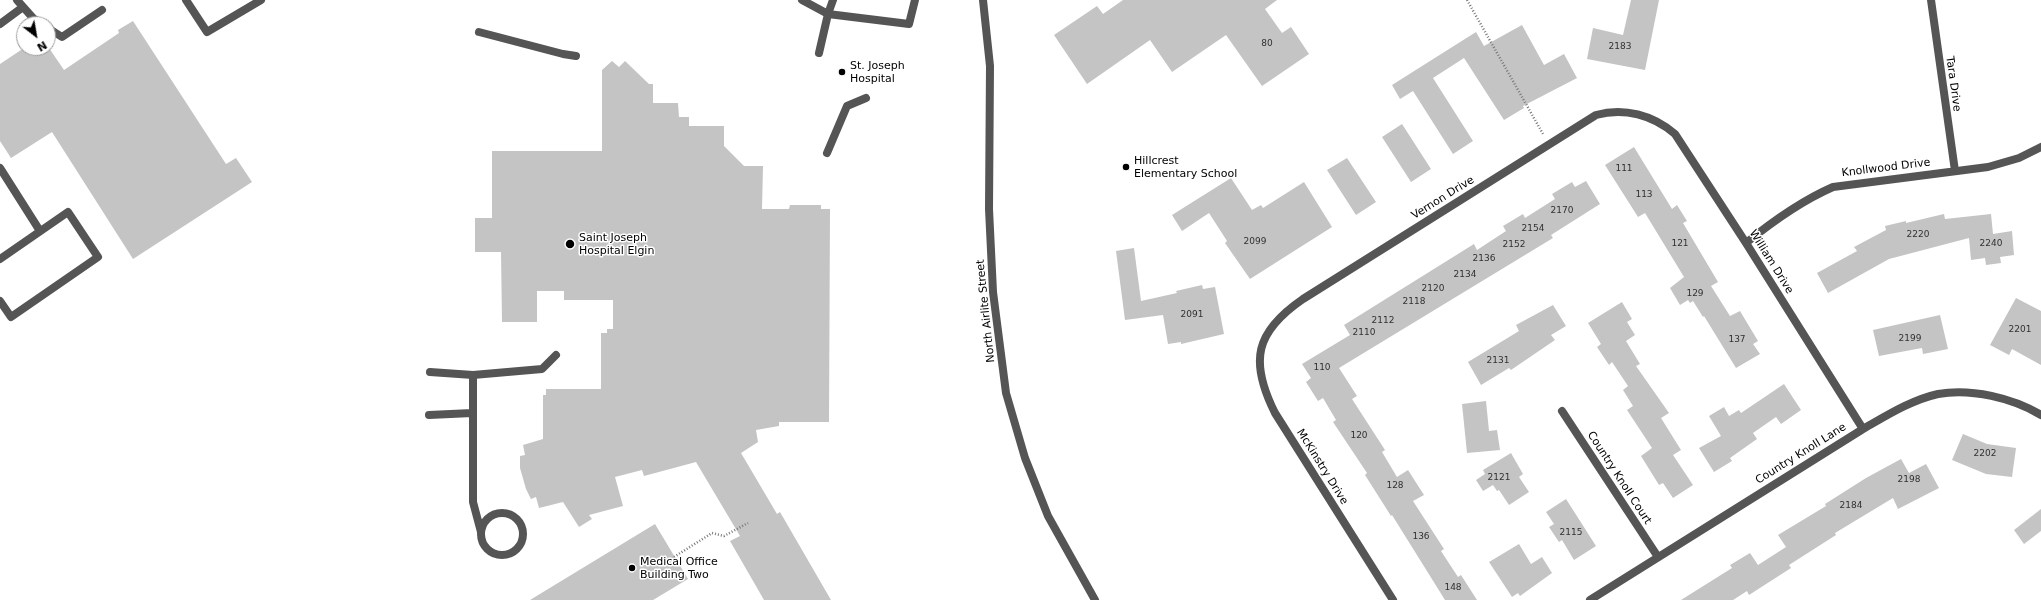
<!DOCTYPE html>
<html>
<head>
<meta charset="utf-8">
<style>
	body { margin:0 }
	#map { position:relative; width:2041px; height:600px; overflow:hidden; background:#fff; font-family:"DejaVu Sans",sans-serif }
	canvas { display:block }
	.north { position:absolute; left:16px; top:16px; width:40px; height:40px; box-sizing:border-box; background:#fff; border:1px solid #999; border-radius:50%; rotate:149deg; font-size:11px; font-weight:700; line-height:16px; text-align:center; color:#000 }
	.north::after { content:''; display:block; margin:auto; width:14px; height:18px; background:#000; clip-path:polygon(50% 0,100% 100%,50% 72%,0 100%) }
</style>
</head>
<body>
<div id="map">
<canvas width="2041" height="600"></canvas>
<div class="north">N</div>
</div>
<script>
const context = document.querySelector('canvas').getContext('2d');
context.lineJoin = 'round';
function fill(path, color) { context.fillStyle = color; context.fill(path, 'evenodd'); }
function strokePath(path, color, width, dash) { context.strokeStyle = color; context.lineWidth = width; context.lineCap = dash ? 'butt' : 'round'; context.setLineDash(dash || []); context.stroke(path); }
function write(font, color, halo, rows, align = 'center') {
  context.font = font + ' "DejaVu Sans",sans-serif'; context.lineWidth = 3; context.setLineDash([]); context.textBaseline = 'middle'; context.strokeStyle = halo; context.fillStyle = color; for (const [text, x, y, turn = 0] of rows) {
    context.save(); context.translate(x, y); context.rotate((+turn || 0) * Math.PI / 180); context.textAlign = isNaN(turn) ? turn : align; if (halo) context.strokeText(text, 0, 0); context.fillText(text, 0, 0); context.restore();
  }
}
fill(new Path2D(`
	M1123 0H1277L1265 9 1282 33 1291 27 1309 54 1262 86 1226 35 1172 72 1150 40 1087 84 1054 35 1097 6 1103 14Z
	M1631 0H1659L1645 70 1587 59 1593 28 1623 35Z
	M133 21 226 164 236 158 252 182 133 259 52 132 11 158 0 141V64L24 48H49L64 70 119 33 118 30Z
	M1522 25 1544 65 1564 54 1577 78 1523 106 1524 108 1504 120 1464 58 1433 78 1473 141 1453 154 1413 91 1400 99 1392 85 1476 32 1484 46Z
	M612 61 619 67 625 61 649 84H653V103H678L679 117H689V126H724V146L744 166H763L762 209H789L790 205H821V209H830L829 422H779V426L756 430 758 442 741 453 777 514 780 512 831 600H764L730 541 740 536 696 462 644 476 642 470 615 477 623 506 589 515 592 519 579 527 563 502 539 508 536 497 531 499 526 489 520 468V456L525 455 523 445 543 439V395H546V389H601V333H607V329H613V300H564V291H537V322H502L501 252H475V218H492V151H602V70Z
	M1402 124 1431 169 1411 182 1382 137Z
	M1634 147 1672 209 1677 205 1687 221 1683 223 1718 282 1711 286 1730 316 1740 311 1758 341 1753 344 1760 354 1736 368 1704 316 1703 317 1693 301 1690 303 1688 300 1680 305 1670 288 1684 277 1645 213 1638 217 1605 165Z
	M1347 158 1376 202 1356 215 1327 170Z
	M1231 178 1252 210 1261 205 1263 208 1304 182 1332 227 1250 279 1225 243 1227 241 1209 213 1182 231 1172 215Z
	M1586 181 1600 204 1551 235 1553 238 1339 368 1357 396 1352 399 1385 450 1382 452 1397 477 1408 470 1424 495 1413 501 1444 549 1441 551 1458 577 1461 575 1477 600H1445L1392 515 1391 516 1365 475 1367 473 1333 422 1336 420 1323 398 1318 401 1306 382 1311 378 1302 364 1350 335 1344 325 1474 244 1477 250 1506 231 1503 226 1523 214 1525 218 1555 199 1552 194 1572 182 1575 187Z
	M1944 214 1945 219 1991 214 1993 234 2012 231 2014 255 2000 257 2001 263 1986 265 1985 258 1971 260 1969 238 1889 259 1828 293 1817 273 1857 251 1854 247 1886 230 1885 226 1906 221V223Z
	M1134 248 1141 301 1177 293 1176 291 1202 285 1203 289 1215 287 1224 334 1181 344V342L1168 344 1163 315 1125 320 1116 251Z
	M2016 298 2041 311V365L2012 349 2009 355 1990 345Z
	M1622 302 1632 319 1627 322 1635 335 1626 341 1640 364 1636 366 1669 413 1661 418 1681 450 1673 455 1693 485 1673 498 1663 483 1659 485 1641 456 1652 448 1627 410 1633 406 1623 390 1628 386 1612 362 1609 365 1597 347 1601 344 1588 323Z
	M1553 305 1566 326 1551 335 1555 340 1511 370 1509 368 1481 385 1468 362 1519 331 1516 325Z
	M1940 315 1948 349 1923 354 1922 348 1879 356 1873 330Z
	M1784 384 1801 410 1781 424 1776 417 1753 433 1757 439 1730 458 1732 461 1714 472 1699 448 1721 436 1709 416 1724 407 1729 416 1739 410 1741 413Z
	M1486 401 1489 431 1497 430 1500 450 1467 453 1462 404Z
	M1963 434 1987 444 2016 448 2012 477 1986 474 1952 460Z
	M1511 453 1523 474 1519 477 1529 492 1509 505 1499 490 1497 491 1493 485 1483 491 1476 480 1485 474 1483 470Z
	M1901 459 1909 473 1926 464 1939 488 1898 509 1893 498 1835 533 1836 535 1789 565 1791 568 1749 595 1747 591 1733 600H1681L1732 568 1730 565 1750 553 1758 565 1786 547 1778 535 1826 506 1825 504 1866 478Z
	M1566 499 1596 546 1574 560 1562 540 1559 542 1549 527 1554 524 1546 512Z
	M2041 509V531L2024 544 2014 530Z
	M655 524 688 579 653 600H530Z
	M1519 544 1531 564 1542 557 1552 573 1520 596 1518 593 1512 597 1489 562Z`), '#c4c4c4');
strokePath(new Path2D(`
	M1467 0 1543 134
	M674 557 712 533 724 536 748 523`), '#777', 2.5, [1, 2]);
strokePath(new Path2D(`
	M17 0 33 18 42 24
	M186 0 207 32 261 0
	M802 0 828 14 833 0
	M0 24 23 7
	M48 28 62 37 102 10
	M479 32 563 54 576 56
	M819 53 828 14 909 24 915 0
	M827 153 847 106 866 98
	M0 168 40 231
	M0 259 68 212 98 257 11 317 0 301
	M430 372 473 375V502L481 532
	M473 375 542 369 556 355
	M429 415 472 413
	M481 534a21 21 0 1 1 42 0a21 21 0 1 1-42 0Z`), '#555', 8);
strokePath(new Path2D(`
	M983 0 990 66 989 209 993 292 1006 393 1025 458 1048 516 1095 600
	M1931 0 1955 171
	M1746 243C1773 221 1801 201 1833 187L1988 167 2019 158 2041 147
	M1562 411 1658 557
	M1393 600 1275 413C1249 361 1255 332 1303 299L1596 115C1624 107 1653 115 1675 134L1746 243 1863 429
	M1590 600 1863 429C1886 416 1911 400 1938 394 1971 388 2013 398 2041 415`), '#555', 8);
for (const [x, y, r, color] of [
	[842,72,4,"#000"],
	[1126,167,4,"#000"],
	[570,244,5,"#000"],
	[632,568,4,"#000"]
]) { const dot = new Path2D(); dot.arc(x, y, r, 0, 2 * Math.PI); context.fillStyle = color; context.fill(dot); strokePath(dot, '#fff', 1.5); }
write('9px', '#313131', null, [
	["80",1267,44],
	["2183",1620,47],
	["111",1624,169],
	["113",1644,195],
	["2170",1562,211],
	["2154",1533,229],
	["2220",1918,235],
	["2099",1255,242],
	["121",1680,244],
	["2240",1991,244],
	["2152",1514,245],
	["2136",1484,259],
	["2134",1465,275],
	["2120",1433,289],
	["129",1695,294],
	["2118",1414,302],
	["2091",1192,315],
	["2112",1383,321],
	["2201",2020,330],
	["2110",1364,333],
	["2199",1910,339],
	["137",1737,340],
	["2131",1498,361],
	["110",1322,368],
	["120",1359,436],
	["2202",1985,454],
	["2121",1499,478],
	["2198",1909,480],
	["128",1395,486],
	["2184",1851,506],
	["2115",1571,533],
	["136",1421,537],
	["148",1453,588]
]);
write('11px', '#000', '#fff', [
	["St. Joseph",850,66],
	["Hospital",850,79],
	["Hillcrest",1134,161],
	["Elementary School",1134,174],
	["Saint Joseph",579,238],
	["Hospital Elgin",579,251],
	["Medical Office",640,562],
	["Building Two",640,575]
], 'left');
write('11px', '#000', '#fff', [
	["Tara Drive",1953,84,82],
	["Knollwood Drive",1886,168,-7],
	["Vernon Drive",1443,198,-32],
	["William Drive",1771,262,58],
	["North Airlite Street",986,311,-96],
	["Country Knoll Lane",1801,454,-32],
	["McKinstry Drive",1322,467,58],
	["Country Knoll Court",1619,478,57]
]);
</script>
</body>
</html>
